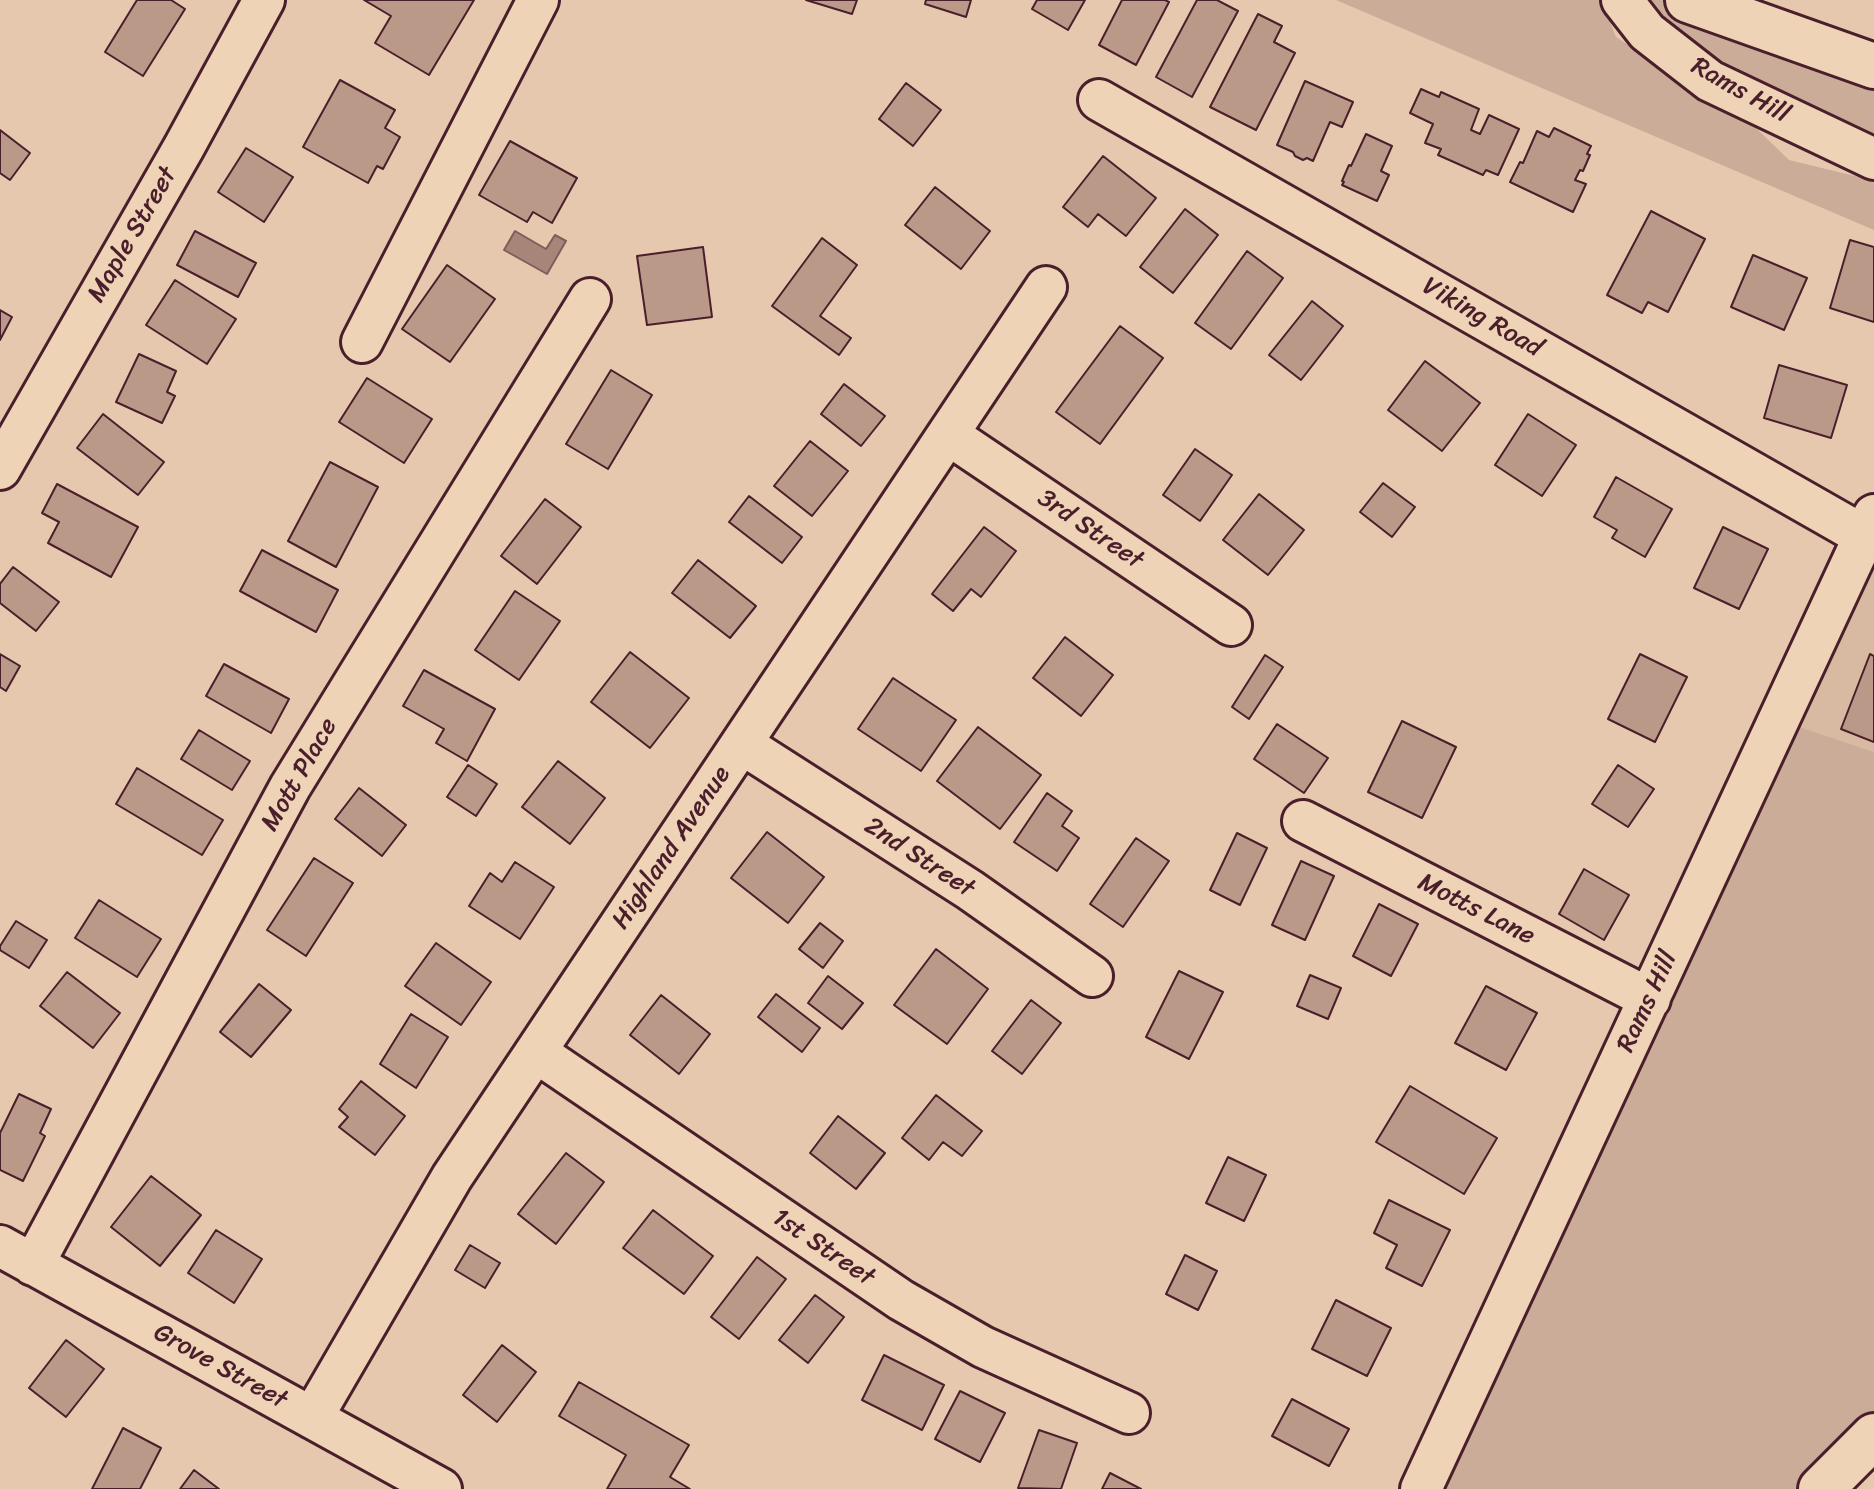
<!DOCTYPE html>
<html>
<head>
<meta charset="utf-8">
<style>
	body { margin:0 }
	canvas { display:block; background:#e5c8ae }
</style>
</head>
<body>
<canvas width="1874" height="1489"></canvas>
<script>
const context = document.querySelector('canvas').getContext('2d');
context.lineJoin = 'round';
function fill(path, color) { context.fillStyle = color; context.fill(path, 'evenodd'); }
function strokePath(path, color, width, dash) { context.strokeStyle = color; context.lineWidth = width; context.lineCap = dash ? 'butt' : 'round'; context.setLineDash(dash || []); context.stroke(path); }
function write(font, color, halo, rows, align = 'center') {
  context.font = font + ' Sriracha,sans-serif'; context.lineWidth = 6; context.setLineDash([]); context.textBaseline = 'middle'; context.strokeStyle = halo; context.fillStyle = color; for (const [text, x, y, turn = 0] of rows) {
    context.save(); context.translate(x, y); context.rotate((+turn || 0) * Math.PI / 180); context.textAlign = isNaN(turn) ? turn : align; if (halo) context.strokeText(text, 0, 0); context.fillText(text, 0, 0); context.restore();
  }
}
fill(new Path2D(`
	M1874 515V752L1779 720Z`), '#d8baa3');
fill(new Path2D(`
	M1336 0H1600L1609 19 1616 37 1659 65 1725 98 1789 160 1863 178 1874 183V230Z
	M1640 0H1687L1874 66V147L1746 80 1676 37Z
	M1779 720 1874 752V1441L1827 1489H1421Z`), '#cbac98');
const water = new Path2D(`
	M515 231 546 249 555 235 566 241 547 274 504 250Z`);
fill(water, '#a88579');
strokePath(water, '#825c5a', 2);
const building = new Path2D(`
	M137 0H171L185 9 143 76 105 52Z
	M364 0H474L429 75 375 43 391 16Z
	M806 0H857L852 14Z
	M926 0H971L966 17 925 4Z
	M1037 0H1085L1068 30 1032 9Z
	M1122 0H1165L1169 2 1136 65 1099 45Z
	M1197 0H1217L1238 11 1192 97 1156 77Z
	M1258 14 1282 26 1274 42 1295 53 1256 130 1210 107Z
	M340 80 395 110 385 128 400 137 383 169 377 166 368 183 303 147Z
	M1305 81 1353 102 1342 127 1330 122 1313 161 1307 158 1303 160 1295 156 1293 152 1277 145Z
	M906 83 941 110 913 146 879 119Z
	M1421 89 1439 97 1441 92 1479 109 1471 130 1480 134 1489 115 1519 129 1498 175 1486 170 1483 175 1438 155 1441 149 1425 143 1433 124 1410 113Z
	M1554 128 1591 146 1587 154 1590 155 1583 171 1580 170 1575 180 1586 184 1573 212 1510 182 1520 162 1523 163 1537 131 1549 137Z
	M0 130 30 153 10 180 0 173Z
	M1366 134 1392 146 1381 171 1389 175 1377 201 1342 185 1344 182 1342 181 1349 165 1351 166Z
	M510 141 577 178 552 223 533 212 527 222 479 195Z
	M246 148 293 177 264 222 218 192Z
	M1103 156 1156 198 1126 236 1098 214 1088 227 1063 207Z
	M935 187 990 231 961 269 905 225Z
	M1185 209 1218 235 1173 293 1140 267Z
	M1651 211 1705 239 1668 312 1648 302 1642 313 1607 295Z
	M195 231 256 263 238 297 177 265Z
	M822 238 857 265 820 316 851 338 839 355 772 306Z
	M1850 240 1874 247V322L1830 308Z
	M703 247 712 317 647 325 637 256Z
	M1247 251 1283 278 1231 349 1195 323Z
	M1753 255 1807 278 1784 330 1731 307Z
	M447 265 495 299 450 362 402 329Z
	M175 280 236 319 207 364 146 325Z
	M1312 301 1343 326 1301 380 1269 355Z
	M0 310 12 317 0 340Z
	M1120 326 1163 358 1100 444 1056 412Z
	M139 354 176 371 167 392 175 396 162 423 116 402Z
	M1425 361 1480 403 1442 451 1388 410Z
	M1779 365 1847 385 1831 438 1764 418Z
	M611 370 652 395 608 469 566 444Z
	M367 378 432 419 404 463 339 422Z
	M844 384 885 416 861 446 821 414Z
	M103 414 164 462 138 495 77 448Z
	M1528 414 1576 445 1542 496 1495 465Z
	M810 441 848 471 812 516 774 486Z
	M1195 449 1232 475 1200 521 1163 495Z
	M330 462 378 487 336 567 288 541Z
	M1616 477 1672 509 1645 557 1612 538 1617 530 1594 517Z
	M1383 483 1415 507 1392 537 1360 512Z
	M57 484 138 527 111 577 48 543 59 522 42 513Z
	M1259 494 1304 530 1268 575 1223 540Z
	M749 496 802 537 782 563 729 522Z
	M545 499 581 527 537 584 501 556Z
	M984 527 1016 551 981 597 971 589 953 611 932 594Z
	M1723 527 1768 549 1739 609 1694 588Z
	M262 550 338 590 316 632 240 591Z
	M698 560 756 606 730 638 672 593Z
	M13 567 59 602 36 631 0 603V584Z
	M515 591 560 621 519 680 475 650Z
	M1065 637 1113 675 1081 716 1033 678Z
	M630 652 689 698 650 748 591 702Z
	M0 654 20 666 6 691 0 687Z
	M1640 654 1687 677 1655 742 1608 719Z
	M1870 654 1874 656V742L1841 729Z
	M1265 655 1283 667 1249 719 1232 707Z
	M224 664 289 699 271 733 206 696Z
	M424 670 495 709 467 761 436 743 444 729 403 706Z
	M893 678 956 720 921 771 858 729Z
	M1402 721 1456 747 1422 818 1368 792Z
	M1277 724 1328 758 1304 793 1254 759Z
	M978 727 1041 775 1000 829 937 781Z
	M199 730 250 761 232 790 181 759Z
	M558 761 605 798 570 844 522 807Z
	M468 765 497 784 476 816 447 797Z
	M1618 765 1654 789 1628 827 1592 804Z
	M137 768 223 820 202 855 116 804Z
	M359 788 406 825 382 856 335 819Z
	M1047 793 1072 811 1062 826 1079 838 1057 871 1014 842Z
	M767 832 824 877 788 923 731 878Z
	M1237 833 1267 848 1240 905 1210 890Z
	M1136 838 1169 861 1123 927 1090 904Z
	M314 858 353 883 306 956 267 930Z
	M1301 861 1334 876 1305 940 1272 925Z
	M515 862 554 887 520 939 469 906 490 873 502 882Z
	M1584 869 1629 895 1604 940 1559 914Z
	M99 900 161 939 137 977 75 938Z
	M1379 904 1418 924 1391 976 1353 956Z
	M16 921 47 940 29 968 0 950V946Z
	M820 923 843 941 823 968 799 949Z
	M436 943 491 982 461 1025 405 986Z
	M936 949 988 989 947 1044 894 1005Z
	M1179 971 1223 992 1189 1059 1146 1037Z
	M67 972 120 1013 93 1048 40 1006Z
	M1310 975 1341 988 1328 1019 1297 1006Z
	M828 976 863 1003 842 1029 808 1003Z
	M259 984 291 1010 251 1057 220 1032Z
	M1486 986 1537 1013 1506 1070 1455 1043Z
	M776 994 820 1028 802 1052 758 1017Z
	M661 995 710 1034 679 1074 630 1035Z
	M1031 1000 1061 1023 1022 1074 992 1051Z
	M411 1014 448 1037 416 1088 380 1064Z
	M361 1081 405 1116 375 1155 339 1127 348 1117 339 1109Z
	M1410 1086 1497 1138 1464 1194 1376 1142Z
	M19 1094 51 1109 40 1133 45 1136 23 1181 0 1170V1133Z
	M936 1095 982 1131 962 1156 943 1142 929 1160 902 1138Z
	M838 1116 885 1153 856 1189 810 1153Z
	M566 1153 604 1182 556 1244 518 1214Z
	M1228 1157 1266 1175 1244 1221 1206 1203Z
	M151 1176 201 1215 160 1266 111 1227Z
	M1389 1200 1450 1230 1422 1286 1386 1268 1397 1245 1374 1233Z
	M653 1210 713 1256 684 1294 623 1248Z
	M216 1230 262 1259 234 1303 188 1273Z
	M470 1245 500 1263 485 1288 455 1270Z
	M1185 1255 1217 1271 1198 1310 1166 1294Z
	M757 1257 786 1279 739 1339 711 1317Z
	M815 1295 844 1317 808 1363 779 1340Z
	M1336 1300 1391 1328 1367 1376 1312 1349Z
	M66 1340 104 1369 66 1417 29 1388Z
	M502 1345 536 1372 497 1422 463 1395Z
	M884 1355 944 1385 922 1430 862 1400Z
	M579 1382 689 1445 670 1477 690 1489H607L626 1455 559 1416Z
	M960 1391 1005 1413 980 1462 935 1439Z
	M1292 1399 1349 1429 1329 1466 1272 1436Z
	M123 1428 161 1448 140 1489H92Z
	M1039 1430 1077 1443 1061 1489 1018 1488Z
	M194 1470 219 1489H180Z
	M1110 1473 1141 1489H1102Z`);
fill(building, '#ba9989');
strokePath(building, '#4a1f2b', 2);
const minor = new Path2D(`
	M1622 0 1647 32 1710 81 1874 159
	M1099 100 1864 536
	M362 342 538 0
	M949 435 1231 625
	M0 469 184 147 264 0
	M742 744 970 890 1092 976
	M1303 821 1650 999
	M536 1052 901 1300 983 1347 1129 1413
	M0 1246 441 1489
	M33 1265 290 787 590 299
	M312 1418 452 1177 1046 287
	M1421 1489 1874 515`);
const major = new Path2D(`
	M1688 0 1874 66
	M1821 1489 1874 1436`);
strokePath(minor, '#4a1f2b', 46);
strokePath(major, '#4a1f2b', 50);
strokePath(minor, '#efd3b6', 40);
strokePath(major, '#efd3b6', 44);
write('26px', '#4a1f2b', '#efd3b6', [
	["Rams Hill",1740,91,29],
	["Maple Street",133,235,-60],
	["Viking Road",1482,318,30],
	["3rd Street",1090,530,34],
	["Mott Place",300,775,-60],
	["Highland Avenue",672,848,-56],
	["2nd Street",919,858,33],
	["Motts Lane",1476,910,27],
	["Rams Hill",1648,1002,-65],
	["1st Street",823,1248,34],
	["Grove Street",220,1367,29]
]);
</script>
</body>
</html>
